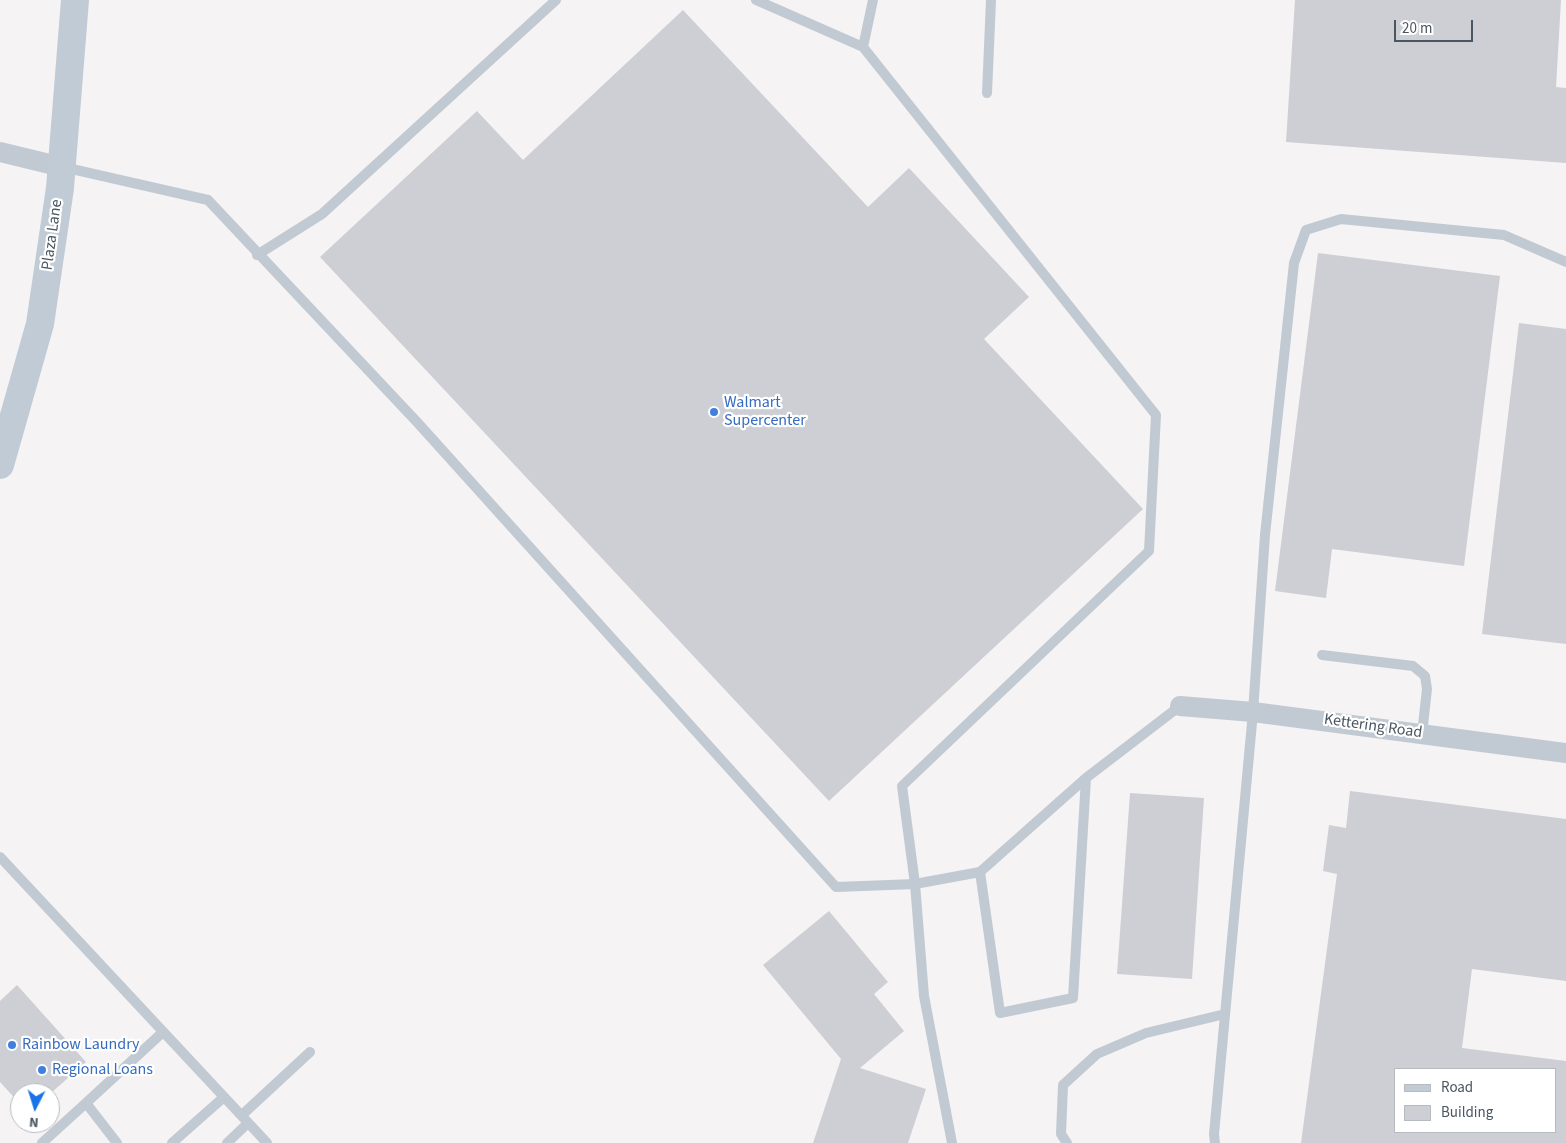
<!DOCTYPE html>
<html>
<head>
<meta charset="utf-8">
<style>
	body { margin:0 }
	#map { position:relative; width:1566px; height:1143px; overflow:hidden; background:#f5f3f3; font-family:"Source Sans 3",sans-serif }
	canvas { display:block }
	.legend { position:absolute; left:1394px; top:1068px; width:162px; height:65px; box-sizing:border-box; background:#fff; border:1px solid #b7bbc0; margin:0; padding:6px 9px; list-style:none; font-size:15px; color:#4a5661 }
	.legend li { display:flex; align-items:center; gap:10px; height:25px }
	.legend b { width:25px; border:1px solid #b7bbc0 }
	.north { position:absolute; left:10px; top:1083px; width:50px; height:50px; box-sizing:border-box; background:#fff; border:1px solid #b7bbc0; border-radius:50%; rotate:185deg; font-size:14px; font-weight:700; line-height:20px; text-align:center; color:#4a5661 }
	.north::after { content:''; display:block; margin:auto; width:18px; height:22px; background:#1a73e8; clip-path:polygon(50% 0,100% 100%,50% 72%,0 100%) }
	.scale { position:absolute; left:1394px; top:20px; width:79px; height:22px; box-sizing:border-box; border:2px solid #4a5661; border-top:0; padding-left:6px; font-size:15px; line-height:18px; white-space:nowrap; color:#4a5661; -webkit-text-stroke:4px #fff; paint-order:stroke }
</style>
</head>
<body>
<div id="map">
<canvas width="1566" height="1143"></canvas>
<ul class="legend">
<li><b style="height:6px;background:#c1cbd6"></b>Road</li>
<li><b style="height:14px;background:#cdcfd5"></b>Building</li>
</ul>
<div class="north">N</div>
<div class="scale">20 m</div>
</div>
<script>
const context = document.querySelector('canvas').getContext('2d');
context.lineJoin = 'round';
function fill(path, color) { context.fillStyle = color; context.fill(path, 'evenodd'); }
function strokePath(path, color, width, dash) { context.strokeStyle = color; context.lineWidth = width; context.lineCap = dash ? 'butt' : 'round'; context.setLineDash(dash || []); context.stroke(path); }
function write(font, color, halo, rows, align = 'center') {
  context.font = font + ' "Source Sans 3",sans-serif'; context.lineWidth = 4.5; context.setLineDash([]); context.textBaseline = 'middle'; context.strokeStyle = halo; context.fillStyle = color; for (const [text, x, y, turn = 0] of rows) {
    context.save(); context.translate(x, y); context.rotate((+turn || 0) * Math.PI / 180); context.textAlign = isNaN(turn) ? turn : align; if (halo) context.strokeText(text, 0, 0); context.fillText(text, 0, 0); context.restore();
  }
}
fill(new Path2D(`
	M1295 0H1561L1556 87 1566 88V163L1286 142Z
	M683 10 868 207 909 168 1029 297 984 339 1143 509 829 801 320 257 477 111 523 160Z
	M1318 253 1500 276 1464 566 1332 549 1326 598 1275 591Z
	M1519 323 1566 329V644L1482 634Z
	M1350 791 1566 819V981L1472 969 1462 1048 1566 1061V1143H1301L1337 874 1323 871 1329 825 1346 828ZM1395 1069H1555V1132H1395Z
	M1130 793 1204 798 1192 979 1117 974Z
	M829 911 888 982 874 994 904 1031 860 1068 926 1089 908 1143H813L841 1059 763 965Z
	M17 985 86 1062 51 1093H20V1104L0 1082V1001Z`), '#cdcfd5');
strokePath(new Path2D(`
	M756 0 863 47
	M873 0 863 47 1156 415 1149 551 902 786 915 884 924 996 952 1143
	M987 93 991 0
	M63 167 208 200 417 422 836 887 915 884 980 872 1086 778 1180 706
	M257 255 322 214 556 0
	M1322 655 1413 666 1425 676 1427 689 1422 734
	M0 857 267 1143
	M980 872 1000 1013 1073 998 1086 778
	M242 1115 310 1052
	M42 1143 86 1103
	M117 1143 86 1103 163 1032
	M172 1143 224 1097
	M227 1143 248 1123
	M1067 1143 1061 1134 1063 1085 1097 1054 1146 1033 1225 1014
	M1215 1143 1214 1134 1253 712 1265 535 1294 263 1306 230 1341 219 1504 235 1566 262`), '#c1cad2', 10);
strokePath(new Path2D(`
	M0 152 62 167
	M1180 706 1253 712 1566 753`), '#c1cad2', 20);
strokePath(new Path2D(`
	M0 465 40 324 60 188 75 0`), '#c1cbd6', 28);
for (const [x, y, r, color] of [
	[714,412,5,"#3f7fe0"],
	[12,1045,5,"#3f7fe0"],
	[42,1070,5,"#3f7fe0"]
]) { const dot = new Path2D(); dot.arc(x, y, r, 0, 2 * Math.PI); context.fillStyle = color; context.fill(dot); strokePath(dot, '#fff', 2); }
write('16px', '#4a5661', '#fff', [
	["Plaza Lane",53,235,-82],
	["Kettering Road",1373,727,8]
]);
write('16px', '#366cbe', '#fff', [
	["Walmart",724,403],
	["Supercenter",724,421],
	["Rainbow Laundry",22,1045],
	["Regional Loans",52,1070]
], 'left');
</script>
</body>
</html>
